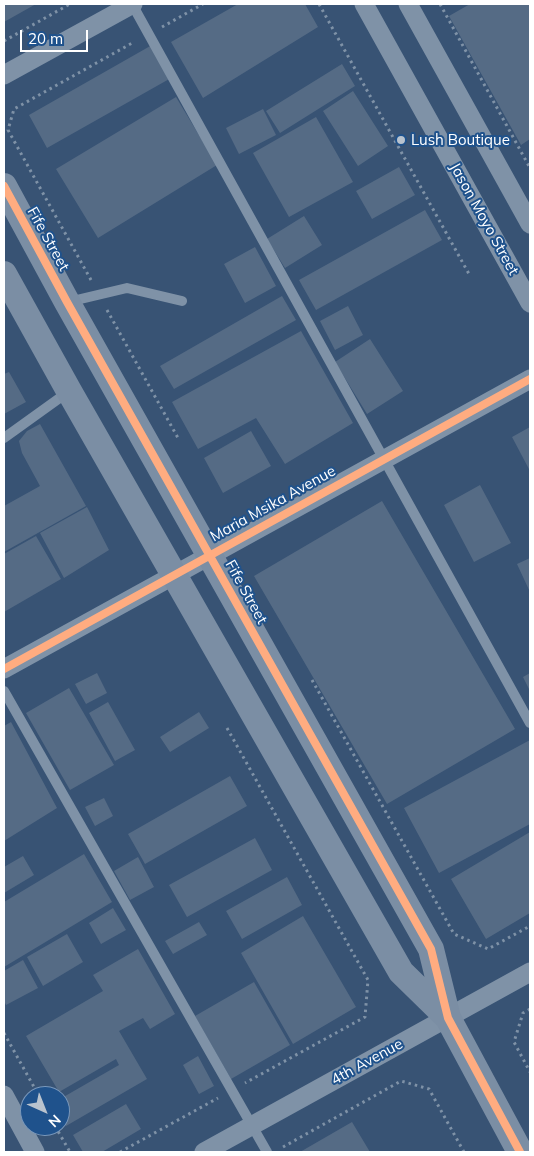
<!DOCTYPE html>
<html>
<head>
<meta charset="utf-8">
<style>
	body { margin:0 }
	#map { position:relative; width:534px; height:1156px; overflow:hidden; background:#385374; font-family:Mulish,sans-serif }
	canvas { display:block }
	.frame { position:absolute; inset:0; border:5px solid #fff; pointer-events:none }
	.north { position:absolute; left:20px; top:1086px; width:50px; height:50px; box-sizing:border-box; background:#1f528c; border:1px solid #7997ba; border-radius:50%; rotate:136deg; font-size:14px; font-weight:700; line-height:20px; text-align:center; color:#fff }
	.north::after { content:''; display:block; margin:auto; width:18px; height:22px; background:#b9c3ce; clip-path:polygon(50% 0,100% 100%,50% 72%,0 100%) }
	.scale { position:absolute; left:20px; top:30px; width:68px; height:22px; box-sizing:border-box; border:2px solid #fff; border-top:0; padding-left:6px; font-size:15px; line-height:18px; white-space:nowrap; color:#fff; -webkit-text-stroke:4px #1f528c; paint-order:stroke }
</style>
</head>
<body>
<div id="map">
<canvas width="534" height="1156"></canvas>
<div class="frame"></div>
<div class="north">N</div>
<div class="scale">20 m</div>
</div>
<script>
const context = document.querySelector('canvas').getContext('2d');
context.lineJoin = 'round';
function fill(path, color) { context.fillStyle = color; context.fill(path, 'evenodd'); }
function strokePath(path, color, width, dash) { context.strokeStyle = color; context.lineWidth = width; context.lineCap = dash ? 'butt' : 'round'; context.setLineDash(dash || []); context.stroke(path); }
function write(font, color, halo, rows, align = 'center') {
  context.font = font + ' Mulish,sans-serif'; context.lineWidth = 4; context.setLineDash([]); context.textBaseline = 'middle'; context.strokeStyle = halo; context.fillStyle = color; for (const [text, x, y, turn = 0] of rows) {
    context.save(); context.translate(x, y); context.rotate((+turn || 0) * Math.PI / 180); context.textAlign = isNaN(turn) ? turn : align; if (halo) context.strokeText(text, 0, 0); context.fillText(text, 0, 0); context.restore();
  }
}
fill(new Path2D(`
	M4 4H36L4 22Z
	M238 4H305L318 27 203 98 171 42Z
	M470 4H530V139L521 145 449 16Z
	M152 45 171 78 47 148 29 115Z
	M342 64 355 86 280 133 266 111Z
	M353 91 388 146 358 166 323 111Z
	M176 97 217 165 98 238 56 169Z
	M263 109 276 135 239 154 226 128Z
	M316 117 353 182 289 217 253 153Z
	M399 167 415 195 372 219 356 191Z
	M425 210 442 240 316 310 299 280Z
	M304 216 322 245 285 268 267 239Z
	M255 247 276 286 245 303 224 264Z
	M282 296 296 320 174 389 160 366Z
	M348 306 363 335 335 350 320 321Z
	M301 331 353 423 285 464 256 418 198 449 172 402Z
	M370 339 403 391 367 414 335 362Z
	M9 372 26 402 4 414V374Z
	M40 424 86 506 4 552V506L40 486 22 453 19 441 27 431Z
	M530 427V471L512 437Z
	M251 431 271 466 223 493 204 458Z
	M480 485 511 543 474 562 444 505Z
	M382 501 515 729 387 804 254 576Z
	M87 507 109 550 64 578 40 533Z
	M36 536 61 579 4 612V554Z
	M530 558V592L517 564Z
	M97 673 107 693 86 704 75 684Z
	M530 673V691L523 677Z
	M69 688 114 765 70 790 26 713Z
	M108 702 135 750 115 761 89 713Z
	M199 712 209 728 170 752 160 737Z
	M11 722 57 808 4 841V726Z
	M530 740V824L439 873 404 808Z
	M230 776 247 806 145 864 128 834Z
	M104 798 113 816 95 826 85 807Z
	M530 832V913L486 939 451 879Z
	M255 838 272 870 187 917 169 885Z
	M84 854 112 902 4 967V902Z
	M23 856 34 875 4 893V867Z
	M138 857 154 887 130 900 114 871Z
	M287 877 302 905 242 939 226 911Z
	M113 908 126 930 101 944 89 923Z
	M303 916 356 1007 293 1044 241 953Z
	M199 922 207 935 173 954 165 941Z
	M67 934 83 962 43 986 27 957Z
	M138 949 175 1014 150 1029 143 1018 119 1031 147 1079 66 1126 60 1115V1099L119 1065 116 1059 59 1092 26 1036 103 991 93 975Z
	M23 960 38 988 6 1005 4 1001V971Z
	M254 982 290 1045 231 1079 195 1016Z
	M198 1056 214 1086 199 1094 183 1065Z
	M126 1104 141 1129 102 1152H83L73 1135Z
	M352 1122 370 1152H300Z`), '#556b85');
strokePath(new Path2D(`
	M319 4 469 274
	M440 4 530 168
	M162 27 203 4
	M4 41 70 4
	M91 280 8 130 14 109 134 42
	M107 310 178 438
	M312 680 454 934 488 949 530 926
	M227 728 368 980 365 1017 245 1083
	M530 1009 523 1013 514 1042 530 1072
	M4 1033 39 1096
	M55 1126 70 1152
	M283 1147 401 1081 429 1089 464 1152
	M120 1152 218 1098`), '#7f92a7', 3, [2.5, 4]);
strokePath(new Path2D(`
	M132 4 530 723
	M68 302 127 288 182 301
	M4 438 68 392
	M4 691 267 1152`), '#7f92a7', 10);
strokePath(new Path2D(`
	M364 4 530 303
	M408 4 530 224
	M4 75 133 4
	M4 669 530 379
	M4 1095 35 1152
	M204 1152 530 972`), '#7f92a7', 19);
strokePath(new Path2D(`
	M4 186 67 302 431 949 448 1018 520 1152
	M4 274 69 391 401 972 447 1017`), '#7b8ea4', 26);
strokePath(new Path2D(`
	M4 186 67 302 431 949 448 1018 520 1152
	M4 669 530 379`), '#ffac80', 8);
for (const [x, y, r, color] of [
	[401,140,5,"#b9c3ce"]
]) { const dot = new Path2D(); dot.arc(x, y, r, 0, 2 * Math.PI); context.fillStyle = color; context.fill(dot); strokePath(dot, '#1f528c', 2); }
write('15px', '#fff', '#1f528c', [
	["Lush Boutique",411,140]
], 'left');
write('15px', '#fff', '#1f528c', [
	["Jason Moyo Street",484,219,61],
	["Fife Street",48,239,61],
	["Maria Msika Avenue",273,504,-29],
	["Fife Street",246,592,61],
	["4th Avenue",367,1062,-29]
]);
</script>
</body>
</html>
